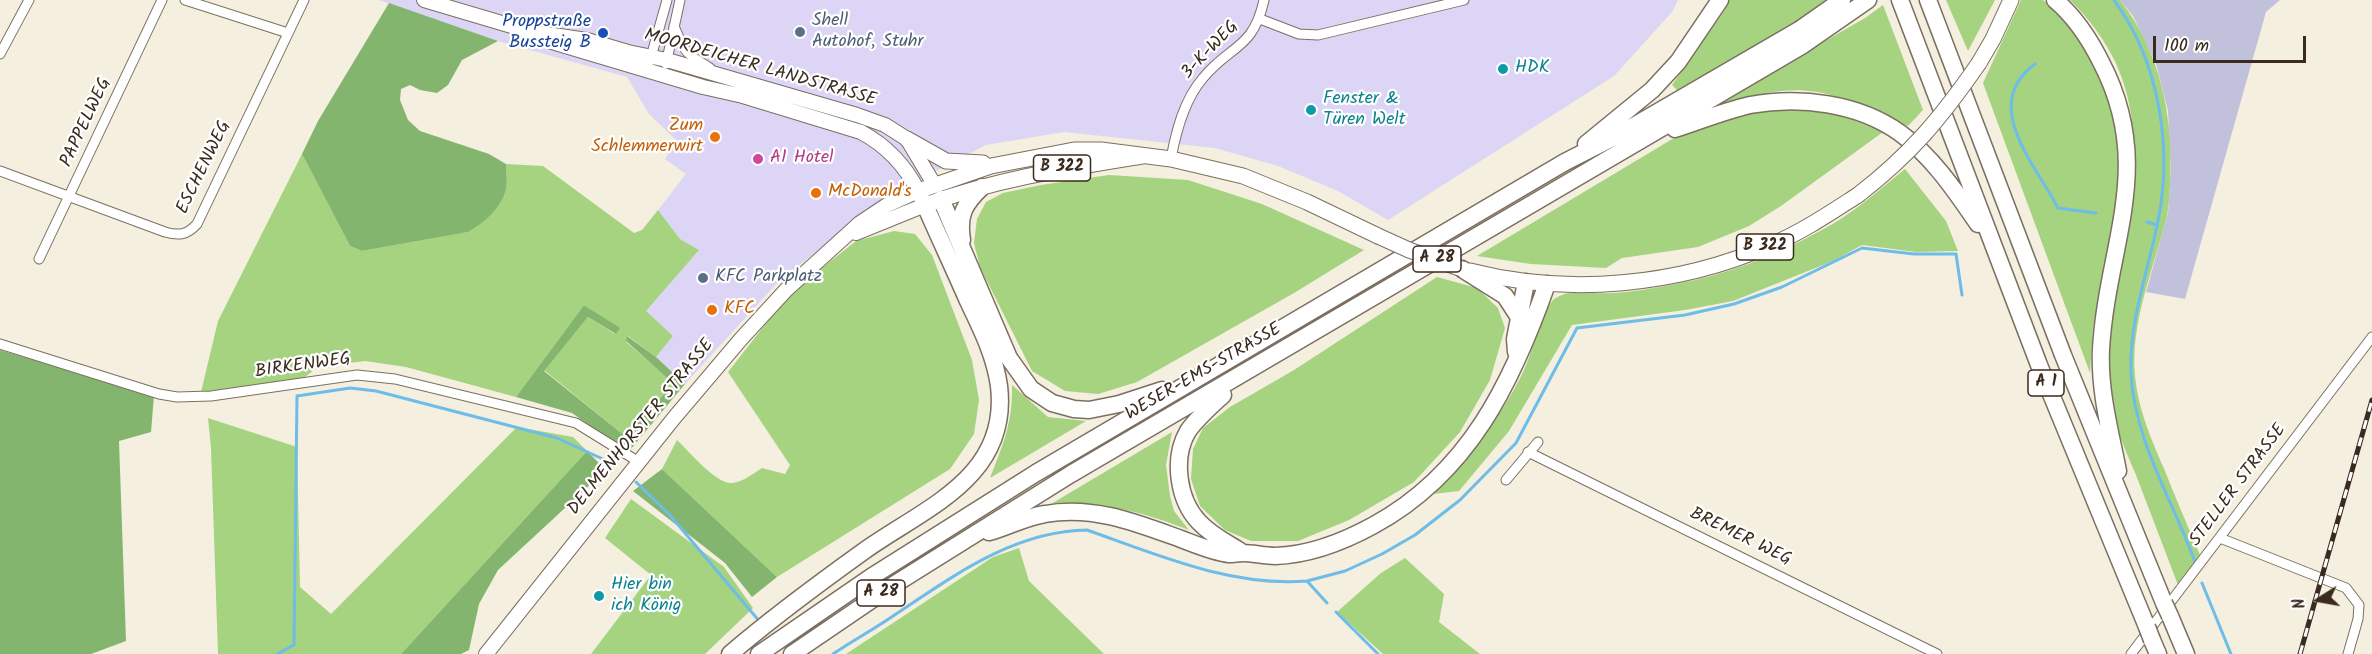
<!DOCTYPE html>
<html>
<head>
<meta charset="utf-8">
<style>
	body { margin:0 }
	#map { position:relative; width:2372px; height:654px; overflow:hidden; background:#f4efde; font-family:Kalam,sans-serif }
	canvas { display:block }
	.north { position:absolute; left:2288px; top:570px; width:60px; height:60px; -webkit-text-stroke:4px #fff; paint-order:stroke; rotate:259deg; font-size:16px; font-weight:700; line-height:24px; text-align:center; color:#3b2a1e }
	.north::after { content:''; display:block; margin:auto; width:21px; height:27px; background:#3b2a1e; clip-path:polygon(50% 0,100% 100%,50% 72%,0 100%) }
	.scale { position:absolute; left:2153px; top:36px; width:153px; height:27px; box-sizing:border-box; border:3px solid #3b2a1e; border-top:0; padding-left:8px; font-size:18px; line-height:21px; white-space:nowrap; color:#3b2a1e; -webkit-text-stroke:4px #fff; paint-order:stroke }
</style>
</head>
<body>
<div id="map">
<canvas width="2372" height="654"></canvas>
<div class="north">N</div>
<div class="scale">100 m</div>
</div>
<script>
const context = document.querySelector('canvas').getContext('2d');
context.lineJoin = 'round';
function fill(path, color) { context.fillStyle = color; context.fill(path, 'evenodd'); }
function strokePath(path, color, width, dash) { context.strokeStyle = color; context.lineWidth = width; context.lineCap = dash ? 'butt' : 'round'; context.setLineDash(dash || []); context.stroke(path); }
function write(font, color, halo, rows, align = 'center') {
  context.font = font + ' Kalam,sans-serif'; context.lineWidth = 4.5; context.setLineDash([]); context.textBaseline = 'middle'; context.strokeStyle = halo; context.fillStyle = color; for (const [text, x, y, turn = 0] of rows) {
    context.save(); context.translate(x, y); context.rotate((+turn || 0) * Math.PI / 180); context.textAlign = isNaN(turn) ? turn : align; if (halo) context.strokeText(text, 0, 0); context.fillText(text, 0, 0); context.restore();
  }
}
fill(new Path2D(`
	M379 0H1678L1672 12 1614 76 1388 220 1338 191 1278 166 1215 148 1064 132 986 145 884 198 778 282 685 384 656 357 673 336 645 311 699 250 680 239 658 210 686 174 665 159 676 140 649 114 627 77 498 41Z`), '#dcd5f6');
fill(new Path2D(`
	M2120 0H2280L2266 12 2185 299 2146 292 2168 213 2171 167 2168 111 2156 64 2133 16Z`), '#c2c1dc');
fill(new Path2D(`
	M1729 0H1827C1780 35 1729 62 1677 90L1672 85 1724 11Z
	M1946 0H1995L1968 51Z
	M2021 0H2043L2061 15 2087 48 2110 98 2119 155 2117 203 2093 328 2090 373 1983 83Z
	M2070 0H2120C2161 52 2174 119 2170 185 2169 195 2169 206 2167 216 2154 268 2130 322 2135 376 2138 410 2152 441 2165 471 2176 499 2188 527 2200 555L2193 568 2178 585C2164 548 2150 512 2136 475 2125 449 2110 416 2108 389 2096 247 2194 123 2070 0Z
	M1883 5 1923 110 1908 126C1878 116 1849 97 1817 92 1777 85 1738 100 1700 113L1865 18Z
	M1812 109 1849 118 1883 132 1781 206 1749 226 1698 247 1622 258 1606 268 1531 264 1477 256 1674 138 1709 122 1746 111Z
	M302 154 350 246 362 251 467 232C484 223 502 208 506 189 508 181 506 172 506 164L543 166 634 233 642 230 658 210 680 239 699 250 646 311 673 336 656 357 628 336 626 342 675 384 625 436 544 370 588 317 615 334 619 328 584 305 516 397 406 367 365 361 318 367 301 380 201 392 218 321Z
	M1905 169 1946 221 1958 251 1916 252 1862 245 1833 261 1733 301 1685 310 1572 325 1509 431 1459 491 1433 494C1468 456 1502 417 1524 370 1531 355 1545 306 1554 299 1572 287 1592 295 1612 293 1633 292 1655 288 1675 284 1726 275 1775 256 1820 231 1851 215 1878 191 1905 169Z
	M1109 175 1188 180 1262 204 1364 250 1294 293 1137 382 1098 394 1065 391 1032 371 980 267 974 243 977 219 986 202 1003 193 1041 185Z
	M894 231 915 234 932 255 972 360 979 400 974 434 950 469 777 577 662 469 677 440C689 451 716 485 733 483 744 481 753 474 762 468L785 474 790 465 728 372 789 294 856 241Z
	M1437 277 1477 288 1498 308 1505 328 1490 380 1460 432 1414 482 1349 520 1298 541H1251L1225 530 1200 506 1191 479 1193 449 1203 428 1230 407 1294 370Z
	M1012 385 1048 417 1086 421 990 478C1003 445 1013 422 1012 385Z
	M208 418 297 447 300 587 331 614 517 427 573 437 587 451 401 654H218L211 448Z
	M1172 432 1166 465 1170 496 1174 511 1189 530C1142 512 1102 501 1051 504Z
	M631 499 724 567 753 608 705 654H591L651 575 605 538Z
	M1019 548 1029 581 1104 654H846L993 557Z
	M1405 558 1444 594 1439 622 1480 654H1383L1337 612 1381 573Z`), '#a5d380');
fill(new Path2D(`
	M389 3 498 41 462 60 448 85 437 93 420 90 410 85 401 89 400 100 408 120 420 131 489 154 506 164C506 172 508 181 506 189 502 208 484 223 468 232L362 251 350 246 302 154 318 121Z
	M584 305 620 328 616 334 588 317 544 371 625 436 674 384 626 341 627 336 656 357 685 384 630 450 616 444 572 413 516 397Z
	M0 350 154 395 151 432 119 441 126 641 91 654H0Z
	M587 451 606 470 498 570 479 604 469 650 461 654H401Z
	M662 469 777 577 752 597 725 563 633 491Z`), '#84b56e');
strokePath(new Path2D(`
	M2114 0C2159 61 2173 147 2158 221 2148 272 2129 320 2131 373 2134 440 2173 501 2195 562
	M2035 64C1979 105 2036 165 2058 208L2096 213
	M2147 222 2157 225
	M636 482 669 514 760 622
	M1307 581 1345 571 1382 554 1415 535 1460 500 1516 443 1577 328 1685 315 1734 304 1782 287 1862 248 1914 254H1956L1962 295
	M2202 583 2231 654
	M1336 612 1378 654
	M277 654 294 645 297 396 350 388 376 391 557 438 616 465
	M833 654C854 640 876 628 896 614 955 575 1014 531 1087 530 1158 555 1231 587 1307 581L1327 603`), '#6ebce8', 3);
const street = new Path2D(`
	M185 0 288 33
	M1260 19 1299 34 1318 35 1464 0
	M674 26C685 53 685 53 710 68
	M0 54 29 0
	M666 64 680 0
	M645 70 651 57 667 0
	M1171 159C1176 131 1184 100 1203 78 1231 44 1253 50 1264 0
	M0 171 165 232C179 236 187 235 197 224L304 0
	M39 259 162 0
	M0 344 159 394 177 397 211 396 357 375 395 379 576 423 639 462
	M1528 452 1937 654
	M1506 480 1538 442
	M2220 538 2346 588 2359 605 2358 619 2348 654
	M2131 654 2372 337`);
const secondary = new Path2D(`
	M424 0 532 32 587 40 628 52 667 60 857 115 885 125 907 139 934 184
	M856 233 925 205
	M486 654 674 418 741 339 786 290 860 223 887 205 918 191C905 165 887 146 861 132L743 96 703 87 552 42 532 32`);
const primary = new Path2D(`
	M1979 63 1993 39 2011 0
	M907 139 946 161 983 163
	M1142 156C1068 168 996 179 925 205L918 191 991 166 1074 150H1101L1171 159 1243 176 1307 202 1378 236
	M1470 271C1568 296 1678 286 1771 245 1802 232 1830 213 1858 195`);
const highway = new Path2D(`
	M1900 0 2039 365 2147 627
	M1928 0 2063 355 2164 603
	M2055 0C2074 16 2090 40 2101 62 2156 167 2107 244 2101 349 2099 391 2110 430 2118 471
	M1675 129C1700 121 1724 111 1750 105 1800 96 1858 103 1900 133 1932 156 1956 192 1978 224
	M1586 144 1652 90 1678 62 1720 0
	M941 199 1009 358 1031 389 1052 403 1074 409 1089 410 1119 404 1162 390
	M962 240C958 215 964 204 982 187
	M1462 269 1505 296 1520 319
	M1516 352 1515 339 1526 282
	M1223 395C1211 406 1198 417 1188 431 1172 458 1178 500 1199 522 1211 535 1226 542 1240 551
	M989 532C1008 527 1025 517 1045 514 1093 505 1137 523 1181 539 1197 545 1213 552 1229 554 1234 554 1238 553 1243 553 1253 553 1264 556 1275 556 1310 555 1343 542 1374 525 1469 473 1512 383 1547 284
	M2170 616 2186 654
	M2152 640 2158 654
	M730 654C773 617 818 584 864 551 924 508 1010 478 999 386 995 356 981 328 968 301 954 269 939 237 925 205
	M759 654 871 577 1036 473 1565 162 1620 134 1799 30 1842 0
	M792 654 895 584 1071 474 1803 45 1868 0`);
strokePath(street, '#7c6f61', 11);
strokePath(secondary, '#7c6f61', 16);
strokePath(primary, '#7c6f61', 17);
strokePath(highway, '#7c6f61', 19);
strokePath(street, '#fff', 9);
strokePath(secondary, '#fff', 14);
strokePath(primary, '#fff', 15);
strokePath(highway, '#fff', 16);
const rail = new Path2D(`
	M2300 654 2372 400`);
strokePath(rail, '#3b2a1e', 5);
strokePath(rail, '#fff', 3, [9]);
const primaryBridge = new Path2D(`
	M1858 195C1911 154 1941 118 1979 63
	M1378 236 1409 250 1462 269`);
const highwayBridge = new Path2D(`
	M2164 603 2170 616
	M2147 627 2152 640`);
strokePath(primaryBridge, '#7c6f61', 17, []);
strokePath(highwayBridge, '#7c6f61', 19, []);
strokePath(primaryBridge, '#fff', 15);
strokePath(highwayBridge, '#fff', 16);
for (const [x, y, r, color] of [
	[800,32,6,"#5c6f8a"],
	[603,33,6,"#1a4fb4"],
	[1503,69,6,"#0f9aa8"],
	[1311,110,6,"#0f9aa8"],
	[715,137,6,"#e8710a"],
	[758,159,6,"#d1479c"],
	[816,193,6,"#e8710a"],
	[703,278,6,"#5c6f8a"],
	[712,310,6,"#e8710a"],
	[599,596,6,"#0f9aa8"]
]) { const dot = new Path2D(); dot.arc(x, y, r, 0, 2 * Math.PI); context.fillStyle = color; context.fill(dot); strokePath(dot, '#fff', 2); }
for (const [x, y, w] of [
	[1062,168,57],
	[1765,247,57],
	[1437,259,48],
	[2046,383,36],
	[881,593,48]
]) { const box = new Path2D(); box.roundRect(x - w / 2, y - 13, w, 26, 4.5); context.fillStyle = '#fff'; context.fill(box); strokePath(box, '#3b2a1e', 1.5); }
write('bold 16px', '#3b2a1e', null, [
	["B 322",1062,168],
	["B 322",1765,247],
	["A 28",1437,259],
	["A 1",2046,383],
	["A 28",881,593]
]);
write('18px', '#4e5e75', '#fff', [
	["Shell",812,22],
	["Autohof, Stuhr",812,43],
	["KFC Parkplatz",715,278]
], 'left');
write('18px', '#164399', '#fff', [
	["Proppstraße",591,23],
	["Bussteig B",591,44]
], 'right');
write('18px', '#3b2a1e', '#fff', [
	["3-K-WEG",1211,51,-46],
	["MOORDEICHER LANDSTRASSE",760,69,16],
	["PAPPELWEG",87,123,-65],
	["ESCHENWEG",205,168,-64],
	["BIRKENWEG",303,367,-8],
	["WESER-EMS-STRASSE",1204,373,-30],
	["DELMENHORSTER STRASSE",642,428,-51],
	["STELLER STRASSE",2239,486,-53],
	["BREMER WEG",1740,538,26]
]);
write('18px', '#0d838f', '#fff', [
	["HDK",1515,69],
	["Fenster &",1323,100],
	["Türen Welt",1323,121],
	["Hier bin",611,586],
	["ich König",611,607]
], 'left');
write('18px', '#c56008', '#fff', [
	["Zum",703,127,"right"],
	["Schlemmerwirt",703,148,"right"],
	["McDonald's",828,193],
	["KFC",724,310]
], 'left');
write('18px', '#b23c85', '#fff', [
	["A1 Hotel",770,159]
], 'left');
</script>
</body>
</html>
